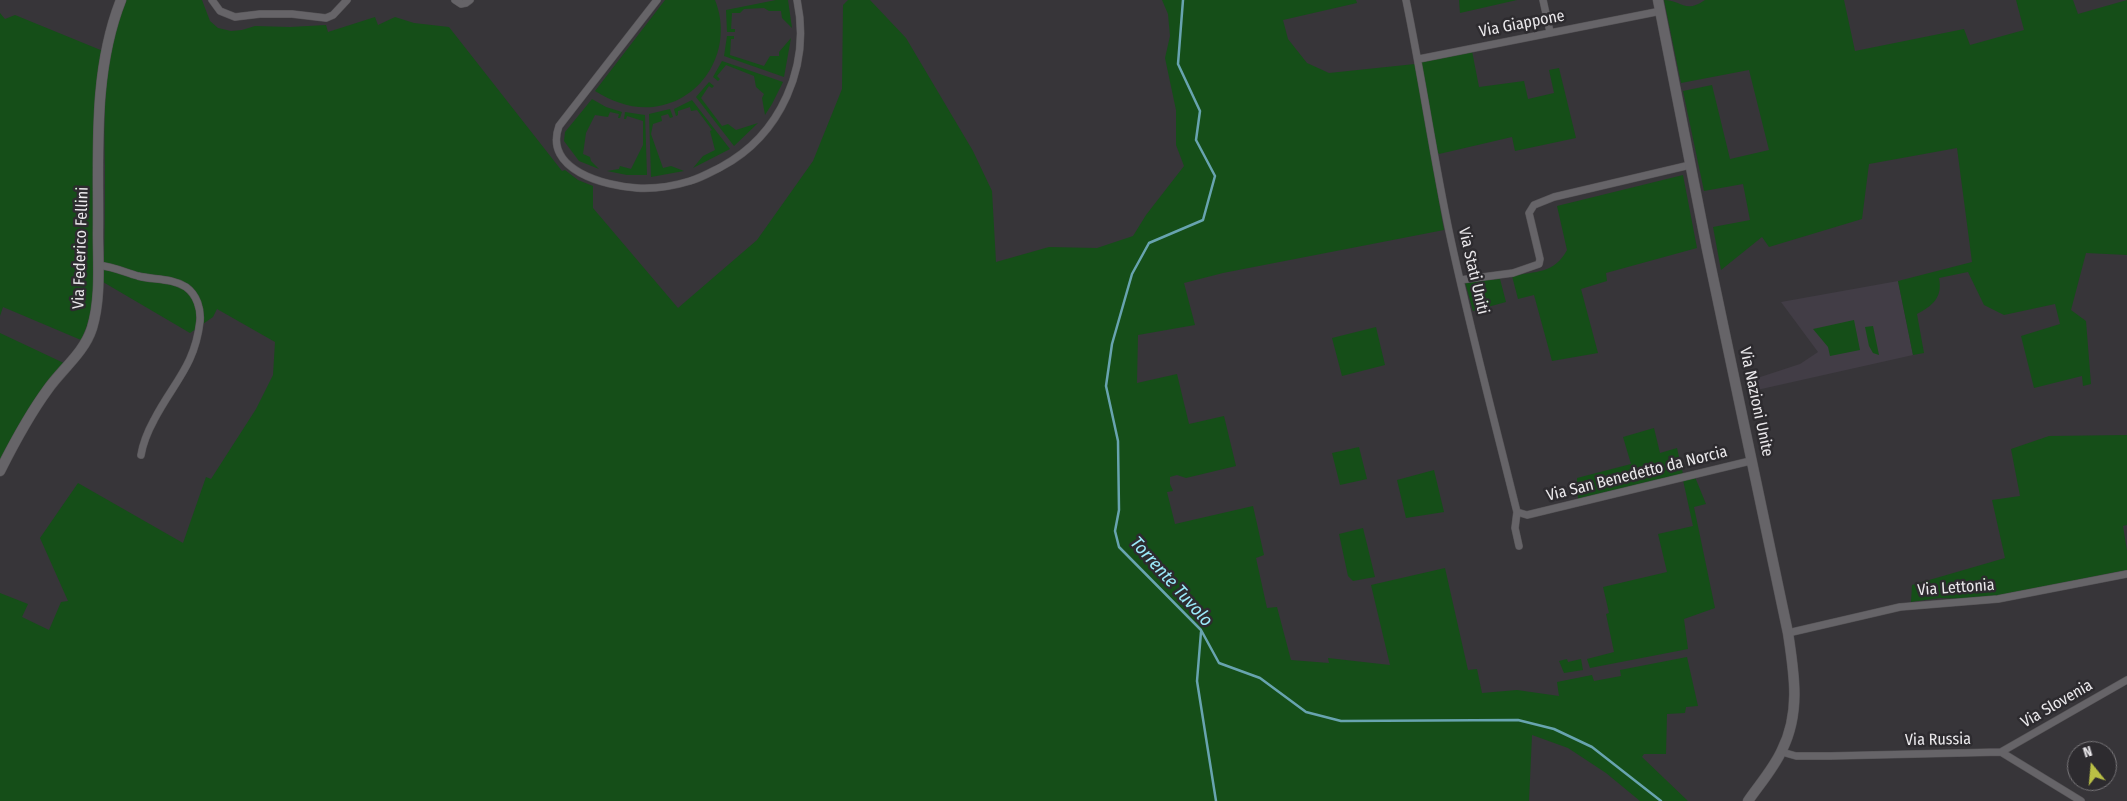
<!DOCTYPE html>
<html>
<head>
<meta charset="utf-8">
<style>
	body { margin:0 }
	#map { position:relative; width:2127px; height:801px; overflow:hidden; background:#373539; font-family:"Fira Sans Condensed",sans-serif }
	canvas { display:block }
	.north { position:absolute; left:2067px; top:741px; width:50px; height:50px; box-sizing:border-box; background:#2d2b2f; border:1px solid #79777a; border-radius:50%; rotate:343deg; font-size:14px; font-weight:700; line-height:20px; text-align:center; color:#eae8eb }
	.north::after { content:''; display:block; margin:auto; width:18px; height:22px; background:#bac045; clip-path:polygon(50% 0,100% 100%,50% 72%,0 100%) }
</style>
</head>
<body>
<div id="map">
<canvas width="2127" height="801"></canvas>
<div class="north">N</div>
</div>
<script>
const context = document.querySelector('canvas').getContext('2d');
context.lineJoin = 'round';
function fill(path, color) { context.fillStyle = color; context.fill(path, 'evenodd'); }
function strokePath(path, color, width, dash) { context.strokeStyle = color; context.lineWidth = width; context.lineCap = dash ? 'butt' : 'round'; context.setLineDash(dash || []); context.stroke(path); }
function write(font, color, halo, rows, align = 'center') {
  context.font = font + ' "Fira Sans Condensed",sans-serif'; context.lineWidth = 5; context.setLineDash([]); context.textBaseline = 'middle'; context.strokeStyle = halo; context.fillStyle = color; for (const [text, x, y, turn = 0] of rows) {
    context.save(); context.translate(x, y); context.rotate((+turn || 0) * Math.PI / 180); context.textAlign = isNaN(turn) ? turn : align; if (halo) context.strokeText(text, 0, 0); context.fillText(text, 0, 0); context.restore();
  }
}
fill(new Path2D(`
	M1898 281 1913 355 1748 392 1745 382 1800 364 1818 352 1781 302Z`), '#423d46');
fill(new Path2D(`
	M126 0H202L210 21 218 28 231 31 242 30 255 26 290 27 326 25 328 32 375 17 378 25 395 17 414 23 449 27 562 171 565 170 578 180 593 186V208L678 308 757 240 813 161 842 89 843 5 848 0H870L906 38 973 151 992 191 996 262 1049 247 1097 248 1133 236 1146 215 1184 166 1176 145V110L1165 58 1170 36 1168 14 1162 0H1356L1357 3 1283 20 1288 39 1307 63 1329 73 1415 64 1444 230 1223 273 1184 283 1195 325 1138 335 1137 383 1177 374 1189 424 1224 416 1236 466 1186 478 1177 475 1170 477V484L1173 491 1167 492 1175 524 1253 506 1264 555 1256 558 1267 608 1277 607 1291 660 1329 663 1328 658 1390 665 1371 585 1445 568 1468 670 1477 669 1482 693 1517 690 1559 696 1557 682 1592 675 1594 681 1621 676 1620 670 1687 657 1698 706 1686 707 1685 713 1667 714 1666 754H1644L1642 757 1688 801H1640L1606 773 1568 748 1532 735 1529 801H0V593L28 604 22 617 49 630 61 602 68 601 40 538 78 483 183 543 206 477 211 479 256 409 273 375 275 342 217 309 213 317 190 333 103 282C105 243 105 205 105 166 104 110 103 52 126 0Z
	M665 0H715C734 47 705 101 653 107 632 109 613 102 595 91Z
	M776 0H788L792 28 782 18 781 11H769L764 8 744 9 740 13H732L731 29H735V32H727L726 10Z
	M1459 0H1517L1460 13Z
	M1664 0C1681 0 1685 14 1705 0H1844L1855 51 1964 29 1970 45 2024 30 2016 0H2073L2078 14 2127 0V255L2086 253 2071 310 2086 321 2091 384 2083 386 2082 376 2034 388 2021 336 2060 324 2055 304 2004 315 1984 305 1968 272 1939 278C1943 298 1932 306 1917 314L1924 353 1913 355 1898 281 1972 262 1957 148 1869 164 1862 219 1769 247 1762 237 1721 270 1713 227 1750 220 1743 184 1704 191 1683 91 1712 85 1730 159 1769 150 1749 70 1681 83Z
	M0 13 5 19 15 15 103 51C100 102 97 153 95 204 93 247 101 302 81 340L3 307 0 316Z
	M727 36H734V39H731L730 55 764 66 770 56H779V52L791 38 784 77 724 56Z
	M1472 51 1479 87 1524 81 1528 99 1554 93 1549 70 1559 68 1576 138 1515 151 1512 137 1439 154 1436 150 1421 63 1423 60Z
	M722 61 783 82 772 104 765 115 762 98 764 94 756 87 754 76 726 65 717 76 720 79 718 81 713 77Z
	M709 82 714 86 712 88 709 86 701 98 722 126 728 124 736 130 758 123 734 146 696 97Z
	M592 99 606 107 622 112 620 118H618L619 114 610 112 608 117 595 115 586 133 583 154 590 157 591 161 599 169 579 161 564 141 565 132Z
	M692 100 730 149 693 168 703 156 715 150 710 131 712 130 697 110 691 111 690 107 678 111V115L676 116 674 109Z
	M670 109 673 117 670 118 668 114 661 116 662 121 653 124 651 134 663 168 671 166 684 171 651 177 649 114Z
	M625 112 645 115 647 175H627L607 171 619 169 620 166 631 169 643 145V121L627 116 626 119H624Z
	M1683 175 1697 248 1606 273 1607 281 1581 289 1598 353 1552 361 1534 295 1518 299 1512 276C1536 271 1554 274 1567 250L1557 206Z
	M1500 279 1506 302 1473 311 1465 282Z
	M1854 320 1860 350 1830 356 1828 347 1813 329Z
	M1873 326 1879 355 1873 353 1869 346 1865 327Z
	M1376 327 1385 365 1342 376 1332 338Z
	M0 333 68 365 0 462Z
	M1654 428 1660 453 1677 448 1683 474 1578 500 1577 478 1631 464 1623 437Z
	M2127 435V525L2123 526 2127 551V570L1997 596 1974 599 1940 598 1911 602 1912 585 2005 558 1992 500 2020 496 2011 449 2049 436Z
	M1359 447 1367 479 1340 485 1332 453Z
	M1434 470 1444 512 1406 518 1397 480Z
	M1695 477 1706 504 1694 507 1715 608 1684 619 1688 649 1590 668 1587 659 1614 652 1606 614 1609 613 1603 587 1667 572 1658 534 1693 526 1683 480Z
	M1363 528 1375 577 1353 581 1348 576 1339 534Z
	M1567 659 1568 662 1581 659 1583 670 1564 673 1559 661Z`), '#154e18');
strokePath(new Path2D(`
	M1183 0 1178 64 1200 111 1196 140 1215 176 1203 220 1149 243 1132 274 1112 344 1106 386 1118 441 1119 510 1115 531 1119 547 1201 630 1219 663 1260 678 1306 712 1341 721 1518 720 1554 729 1592 747 1661 801
	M1201 632 1197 681 1216 801`), '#68a4af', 2.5);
const street = new Path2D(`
	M212 0 220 11 235 17 260 14H292L326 18 333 15 347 0
	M455 0 461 4 466 3 470 0
	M657 0 559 126C543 170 605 186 637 188 655 189 674 186 690 181 701 178 711 172 721 167 781 135 811 66 797 0
	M1406 0C1422 77 1433 155 1449 231 1469 325 1494 419 1517 512L1515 528 1519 546
	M1543 0 1550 32
	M1419 59 1661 11
	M98 265C114 267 124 272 138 276 154 280 172 278 186 287 197 295 201 309 200 321 195 366 173 383 154 420 148 431 143 443 141 455
	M1460 280 1513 273 1539 264 1540 259 1529 213 1534 205 1554 197 1690 165
	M1517 512 1527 515 1746 462H1753
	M1788 633 1900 607 1998 599 2127 574
	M1782 752 1796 756H1830L2001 752 2081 801
	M2001 752 2127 680`);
const secondary = new Path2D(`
	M1658 0 1707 249 1788 633C1794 673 1801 712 1782 750 1774 768 1759 785 1748 801
	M0 471C14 443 29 415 48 389 62 369 84 353 92 328 101 298 98 264 98 233 99 157 92 73 121 0`);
strokePath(street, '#545255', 8);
strokePath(secondary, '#545255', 11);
strokePath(street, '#666468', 7);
strokePath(secondary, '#666468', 10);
write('16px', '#eae8eb', '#2d2b2f', [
	["Via Giappone",1522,24,-11],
	["Via Federico Fellini",81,248,-88],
	["Via Stati Uniti",1473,271,77],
	["Via Nazioni Unite",1756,402,78],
	["Via San Benedetto da Norcia",1637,474,-14],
	["Via Lettonia",1956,588,-4],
	["Via Slovenia",2057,704,-30],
	["Via Russia",1938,740,-1]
]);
write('italic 18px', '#9beafa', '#2d2b2f', [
	["Torrente Tuvolo",1171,582,48]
]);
</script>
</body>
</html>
